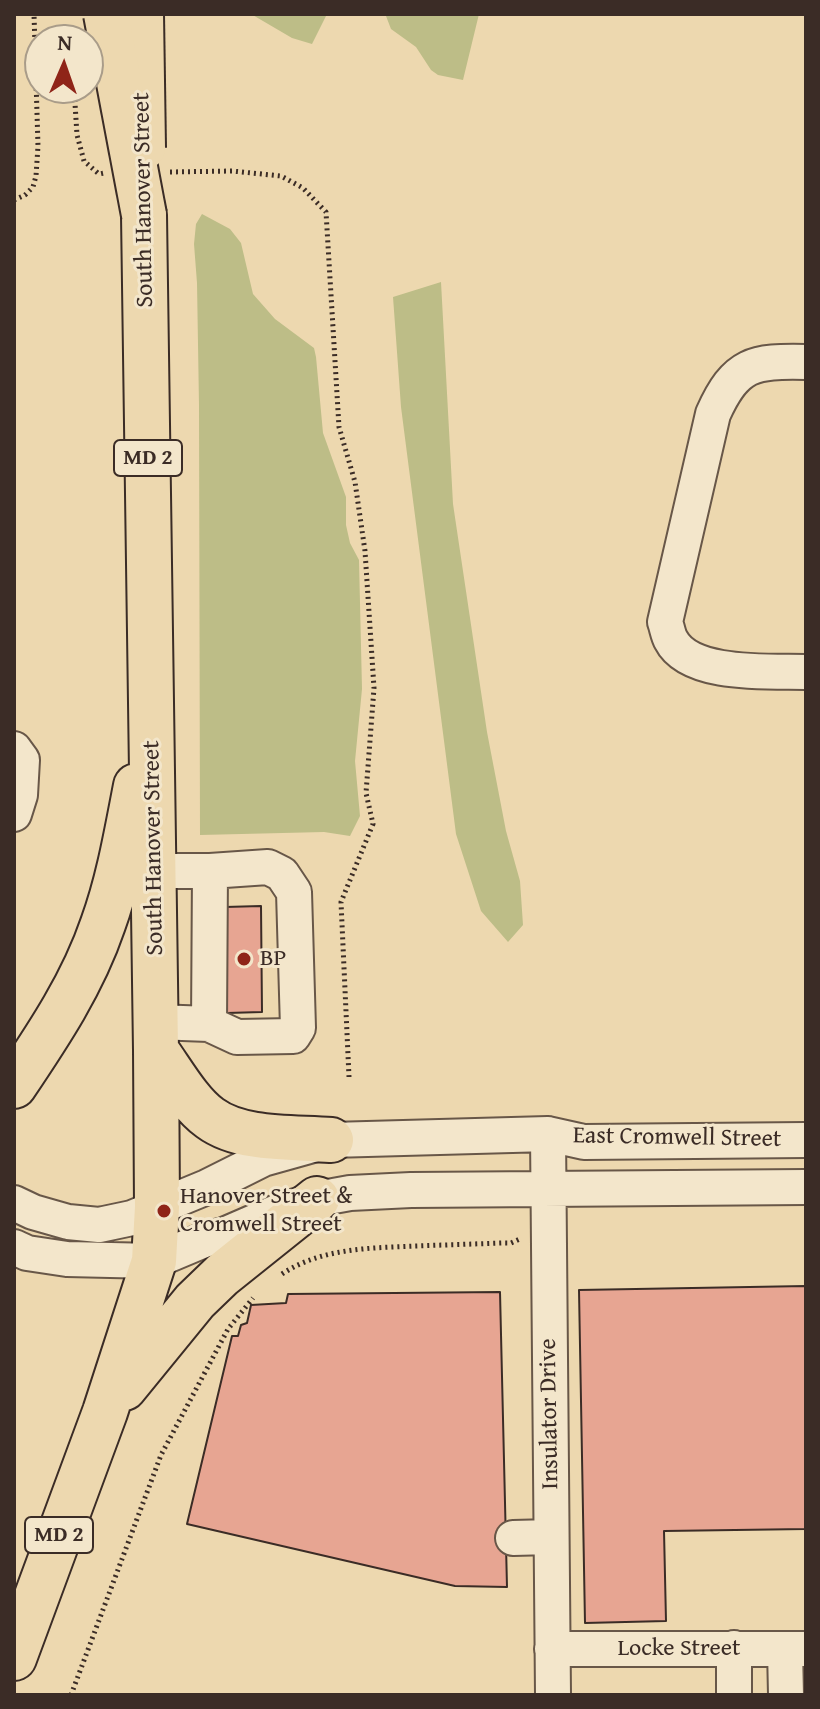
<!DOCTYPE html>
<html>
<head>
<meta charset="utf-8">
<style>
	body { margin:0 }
	#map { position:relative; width:820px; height:1709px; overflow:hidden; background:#edd8af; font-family:"Gentium Book Plus",serif }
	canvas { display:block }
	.frame { position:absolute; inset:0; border:16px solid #3b2c26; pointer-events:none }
	.north { position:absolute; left:24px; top:24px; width:80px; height:80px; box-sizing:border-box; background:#f3e6cb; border:2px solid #a99c89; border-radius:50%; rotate:2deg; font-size:22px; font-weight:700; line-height:32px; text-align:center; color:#3b2c26 }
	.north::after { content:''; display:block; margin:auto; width:28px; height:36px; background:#8f2418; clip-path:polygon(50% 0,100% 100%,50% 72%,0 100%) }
</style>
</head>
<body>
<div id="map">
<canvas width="820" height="1709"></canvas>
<div class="frame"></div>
<div class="north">N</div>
</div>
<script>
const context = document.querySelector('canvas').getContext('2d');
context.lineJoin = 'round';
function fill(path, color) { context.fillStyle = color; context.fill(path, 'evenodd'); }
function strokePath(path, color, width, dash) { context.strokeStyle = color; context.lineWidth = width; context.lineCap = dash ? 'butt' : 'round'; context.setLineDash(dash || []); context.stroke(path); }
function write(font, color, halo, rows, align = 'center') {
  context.font = font + ' "Gentium Book Plus",serif'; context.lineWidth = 6; context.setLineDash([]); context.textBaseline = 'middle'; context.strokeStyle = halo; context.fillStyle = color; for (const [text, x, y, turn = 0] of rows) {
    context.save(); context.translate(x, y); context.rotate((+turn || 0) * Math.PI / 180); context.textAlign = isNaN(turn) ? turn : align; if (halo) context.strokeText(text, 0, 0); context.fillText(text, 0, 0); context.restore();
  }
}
fill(new Path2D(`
	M251 14H326V16L312 44 292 38Z
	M388 14H479L463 80 438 75 431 70 416 47 391 29 386 16Z
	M202 214 230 229 241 243 253 294 275 319 314 348 316 357 323 433 346 497V525L350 543 359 560 362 689 355 761 360 816 350 836 324 832 200 835 199 405 197 283 194 244 196 224Z
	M441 282 453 504 487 732 506 831 520 881 523 925 508 942 481 911 456 834 401 407 393 297Z`), '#bdbd87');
const building = new Path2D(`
	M261 906 262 1012 227 1013 225 907Z
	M806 1286V1529L664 1531 666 1621 585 1623 579 1290Z
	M500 1292 507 1587 455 1586 187 1524 232 1336H238L241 1325 247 1323 251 1305 286 1303 288 1294Z`);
fill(building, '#e7a592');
strokePath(building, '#3b2c26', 2);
const minor = new Path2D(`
	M806 362C753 361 736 363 713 414L665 622C667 627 668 635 671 640 690 677 770 671 806 672
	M14 749 22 760 20 795 14 814
	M154 871H210L268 867 282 874 294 892 298 1028 293 1036 237 1037 209 1024 156 1022
	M209 1024 210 871
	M548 1134 553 1695
	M14 1203 33 1212 68 1222 99 1225 132 1218 207 1187 263 1159 331 1140 548 1134 584 1142 806 1140
	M14 1247 27 1253 67 1259 154 1261 204 1240 224 1235 277 1212 317 1199 350 1193 411 1190 806 1187
	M513 1538 551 1537
	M734 1648V1695
	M552 1649H806
	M785 1649 786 1695`);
const major = new Path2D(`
	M156 1050C172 1072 189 1103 210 1118 241 1141 294 1137 331 1140
	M14 1086C49 1034 83 983 103 924 119 880 127 832 136 786
	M124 1388 195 1301 222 1275 317 1199
	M14 1658 105 1412 154 1261 157 1207 156 1050 144 215`);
strokePath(minor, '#685748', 38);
strokePath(major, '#3b2c26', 48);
strokePath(new Path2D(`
	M71 27 72 40
	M74 88 77 135 84 161 99 174 104 173
	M170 172 232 171 281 176 303 188 326 212 339 427 355 482 365 551 374 688 366 793 373 824 341 902 349 1077
	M14 200 25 195 33 187 36 176 38 146 34 14
	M282 1274C321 1248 370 1248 415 1246 444 1245 473 1244 502 1243H511L522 1238
	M71 1695 161 1455 228 1329 253 1298`), '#3b2c26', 5, [2, 4]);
strokePath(minor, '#f3e6cb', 34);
strokePath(major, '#edd8af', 44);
const majorBridge = new Path2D(`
	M141 14 143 148`);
const highwayBridge = new Path2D(`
	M106 14 144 215`);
strokePath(majorBridge, '#3b2c26', 48, []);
strokePath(highwayBridge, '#3b2c26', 48, []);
strokePath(majorBridge, '#edd8af', 44);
strokePath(highwayBridge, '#edd8af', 44);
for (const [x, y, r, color] of [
	[244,959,8,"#8f2418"],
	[164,1211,8,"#8f2418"]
]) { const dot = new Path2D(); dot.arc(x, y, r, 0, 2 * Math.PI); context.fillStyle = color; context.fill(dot); strokePath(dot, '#f3e6cb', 3); }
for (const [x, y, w] of [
	[148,458,68],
	[59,1535,68]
]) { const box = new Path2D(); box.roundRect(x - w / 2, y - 18, w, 36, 6); context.fillStyle = '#f3e6cb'; context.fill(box); strokePath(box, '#3b2c26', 2); }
write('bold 22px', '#3b2c26', null, [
	["MD 2",148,458],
	["MD 2",59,1535]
]);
write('24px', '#3b2c26', '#f3e6cb', [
	["South Hanover Street",144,200,-91],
	["South Hanover Street",154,848,-91],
	["East Cromwell Street",677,1138,1],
	["Insulator Drive",550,1414,-91],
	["Locke Street",679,1649]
]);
write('24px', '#3b2c26', '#f3e6cb', [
	["BP",260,959],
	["Hanover Street &",180,1197],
	["Cromwell Street",180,1225]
], 'left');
</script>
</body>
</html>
